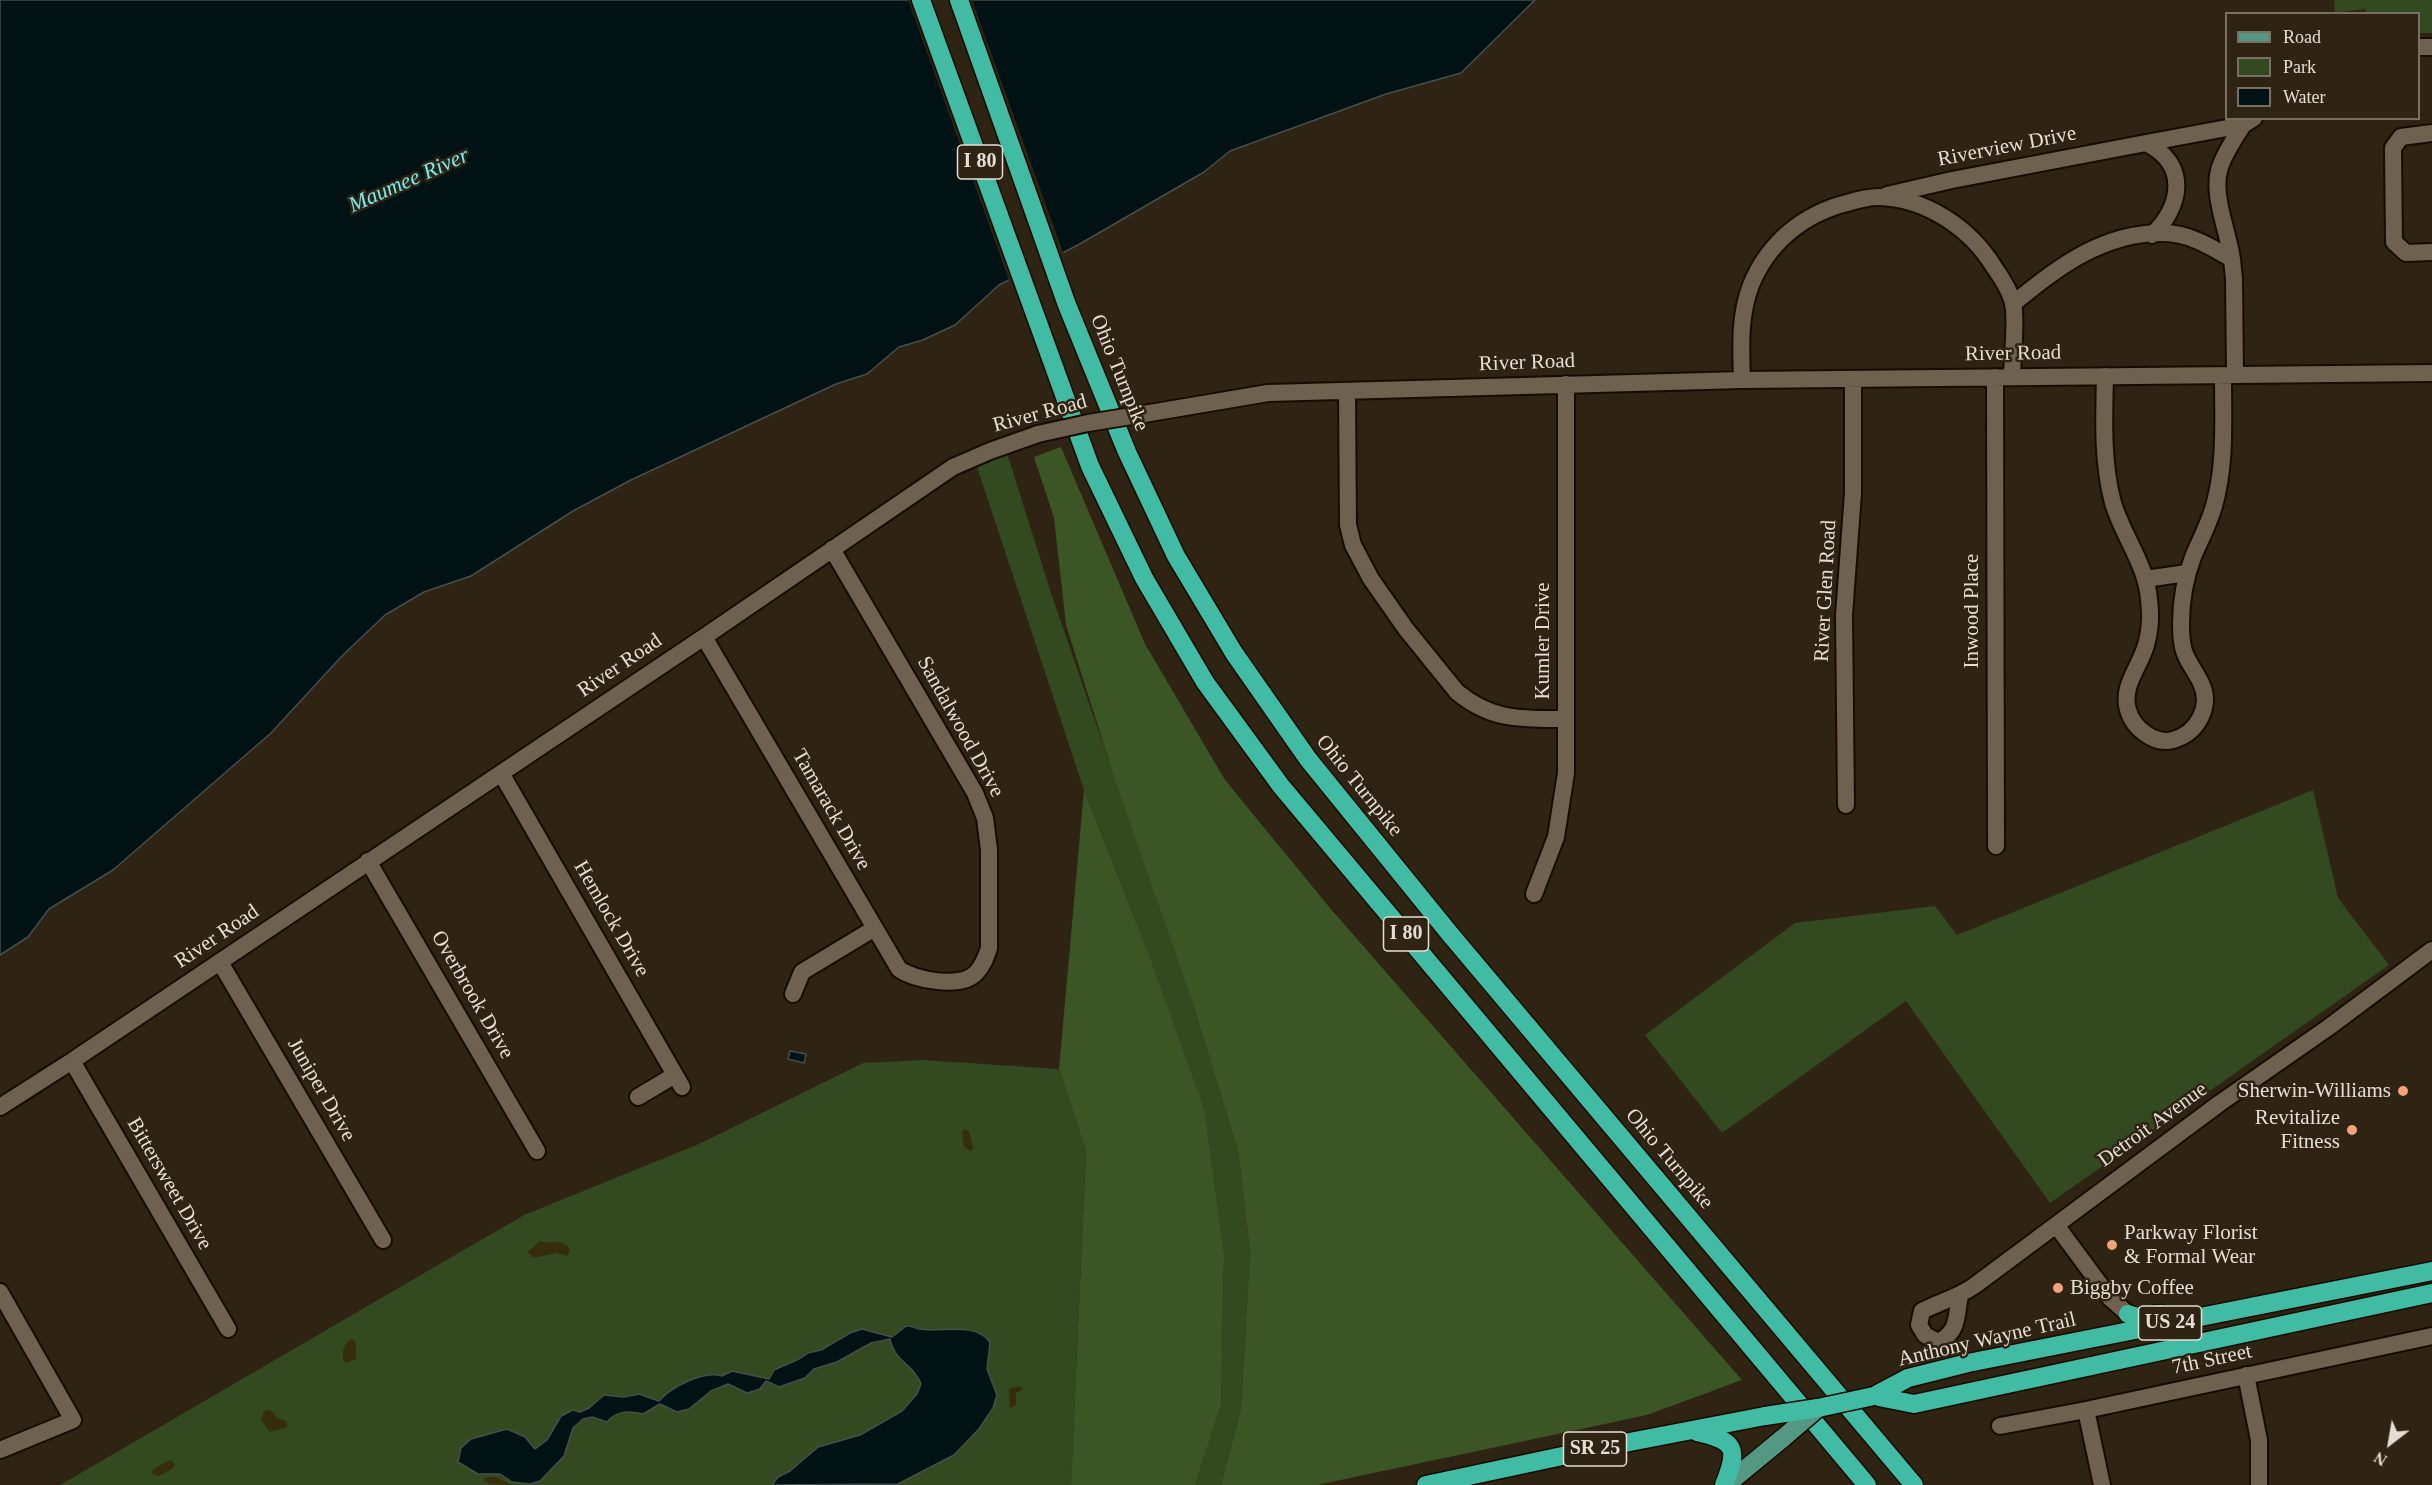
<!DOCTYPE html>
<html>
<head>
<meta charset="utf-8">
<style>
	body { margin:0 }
	#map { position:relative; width:2432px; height:1485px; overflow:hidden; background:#2f2314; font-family:"Times New Roman",serif }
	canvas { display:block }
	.legend { position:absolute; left:2225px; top:12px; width:195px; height:108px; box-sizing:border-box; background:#2f2314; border:2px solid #786e61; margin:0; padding:8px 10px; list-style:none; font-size:18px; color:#e5ded4 }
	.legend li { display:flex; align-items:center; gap:12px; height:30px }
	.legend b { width:30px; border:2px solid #786e61 }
	.north { position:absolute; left:2360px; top:1413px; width:60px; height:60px; -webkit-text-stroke:4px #2f2314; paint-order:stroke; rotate:211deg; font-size:16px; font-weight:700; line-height:24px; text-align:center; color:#e5ded4 }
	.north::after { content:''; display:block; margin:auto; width:21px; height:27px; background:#e5ded4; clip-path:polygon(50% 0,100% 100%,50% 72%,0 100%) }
</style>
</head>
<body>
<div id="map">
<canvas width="2432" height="1485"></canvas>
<ul class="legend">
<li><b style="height:8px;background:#549783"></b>Road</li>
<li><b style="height:16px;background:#33491f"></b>Park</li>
<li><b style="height:16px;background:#001213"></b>Water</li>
</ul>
<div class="north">N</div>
</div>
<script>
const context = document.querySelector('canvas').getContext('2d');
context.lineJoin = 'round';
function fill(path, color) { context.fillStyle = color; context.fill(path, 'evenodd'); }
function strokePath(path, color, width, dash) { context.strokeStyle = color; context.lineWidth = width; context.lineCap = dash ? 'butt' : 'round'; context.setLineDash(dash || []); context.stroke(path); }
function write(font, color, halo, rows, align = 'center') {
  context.font = font + ' "Times New Roman",serif'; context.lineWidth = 5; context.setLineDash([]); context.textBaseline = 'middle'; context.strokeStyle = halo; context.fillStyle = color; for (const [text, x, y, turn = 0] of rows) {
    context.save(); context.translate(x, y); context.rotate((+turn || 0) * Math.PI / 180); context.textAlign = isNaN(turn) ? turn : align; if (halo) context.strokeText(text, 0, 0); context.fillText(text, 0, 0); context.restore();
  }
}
fill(new Path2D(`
	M2334 0H2432V33H2419L2418 14 2368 13 2364 9 2335 13Z
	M1007 453 1052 596 1194 1007 1238 1151 1250 1251 1241 1409 1221 1485H1195L1221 1405 1224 1256 1146 947 1084 790 977 467Z
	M2313 790 2338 898 2389 965 2050 1203 1906 1001 1722 1133 1645 1035 1795 923 1935 906 1957 935Z
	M923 1060 1059 1069 1086 1151 1071 1485H60L524 1215 699 1144 863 1063Z`), '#33491f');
fill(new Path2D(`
	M1061 447 1145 644 1225 780 1330 908 1742 1380 1647 1415 1317 1485H1221L1241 1409 1250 1251 1238 1151 1194 1007 1116 783 1066 625 1054 518 1034 457Z
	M1084 790 1146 947 1204 1109 1224 1256 1221 1405 1195 1485H1071L1086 1151 1059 1069Z`), '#3c5524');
fill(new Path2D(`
	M964 1129 969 1131 973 1148 970 1151 964 1147 962 1133Z
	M540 1241C550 1245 566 1237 570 1251L567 1256 557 1253 533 1258 528 1252Z
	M352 1339 356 1342V1359L346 1363 343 1360V1350L348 1341Z
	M1020 1386 1023 1389 1016 1393V1405L1010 1408 1009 1389Z
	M269 1410 274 1413 277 1418 286 1421 287 1427 270 1432 261 1420 264 1411Z
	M170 1460 175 1464 172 1469 159 1476 152 1474 153 1469Z
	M495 1477 512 1485 490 1484 484 1481 485 1478Z`), '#352d0c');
const water = new Path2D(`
	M0 0H1535L1461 73 1386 94 1230 151 1204 172 1078 245 999 285 955 325 923 340 899 347 867 374 836 384 631 480 573 511 471 576 424 592 385 615 342 656 271 733 113 870 49 909 28 937 0 955Z
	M790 1051 806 1054 804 1063 788 1059Z
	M906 1326C913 1325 914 1329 920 1329 942 1333 973 1321 990 1342L987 1369 997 1395 993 1408 979 1429 954 1455 898 1484 772 1485 778 1477 790 1471 818 1447 860 1435 902 1411 917 1394 921 1384C913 1363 895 1363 890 1339L871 1343 837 1362 814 1369 805 1378 779 1387 766 1381 760 1389 747 1393 728 1384 711 1391 689 1409 677 1412 660 1404 643 1414C628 1411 617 1410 607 1422L592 1417 583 1419 573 1428 564 1456 540 1481 530 1484 512 1482 500 1474H478L458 1462 461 1448 471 1439 507 1429 525 1437 535 1449 547 1440 561 1416 573 1410 580 1412 589 1408 604 1395 624 1397 639 1394 659 1401C671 1387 704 1370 722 1376L732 1371 769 1379 774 1370 799 1359 808 1353 821 1350 850 1333 862 1329 892 1337Z`);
fill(water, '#001213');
strokePath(water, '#454f4d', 1.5);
fill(new Path2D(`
	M908 0H972L1064 255 1010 283Z`), '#2f2314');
const minor = new Path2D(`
	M2418 47H2432
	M2432 133 2401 137 2393 148 2394 242 2406 253 2432 252
	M2146 143 2243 125 2254 118
	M1887 195 1952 180 2146 143C2189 164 2182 206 2152 235
	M2232 259C2228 230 2211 194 2220 167 2225 152 2235 138 2243 125
	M2013 304C2057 267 2104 232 2164 233 2189 233 2211 247 2232 259L2234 279 2235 375
	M2105 376C2104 418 2102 462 2113 503 2123 536 2147 566 2149 600 2151 615 2150 631 2146 645 2140 667 2121 686 2128 710 2133 728 2154 745 2173 740 2198 733 2212 706 2201 683 2196 672 2188 663 2184 651 2181 642 2181 633 2181 624 2181 601 2185 578 2193 557 2200 540 2209 524 2214 506 2226 464 2223 419 2223 375
	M1995 377 1996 846
	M1742 380C1741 348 1739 316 1751 285 1768 243 1803 214 1847 203 1857 200 1868 197 1878 197 1926 198 1970 228 1994 267 2001 277 2011 292 2013 304 2017 319 2012 359 2012 377
	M1347 392 1348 525 1353 545 1371 579 1406 629 1457 692C1492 721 1522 719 1566 719
	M1144 414 1268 393 1742 380 2432 373
	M2145 579 2187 573
	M704 637 899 969C914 980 961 989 976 973 983 966 986 957 989 948V850L985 818 975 793 832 549
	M501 773 682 1087
	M1846 805 1844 615 1853 493V379
	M368 861 537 1151
	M1534 894 1556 837 1566 773V384
	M220 962 383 1240
	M793 994 802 972 875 928
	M72 1061 228 1329
	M638 1097 675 1075
	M0 1107 72 1061 704 637 953 467 990 451 1038 434
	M2056 1225 2110 1298 2128 1314
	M0 1292 73 1420 0 1450
	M1960 1295C1956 1316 1959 1332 1938 1342L1925 1335 1919 1325 1922 1311C1940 1302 1958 1297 1974 1286L2220 1103 2329 1027 2432 950
	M2246 1375 2259 1440V1485
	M2086 1410 2102 1485
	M2000 1426 2086 1410 2432 1336`);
const major = new Path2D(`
	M1726 1485 1783 1438`);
const highway = new Path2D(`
	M921 0 1090 466 1144 578 1205 682 1281 786 1867 1485
	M959 0 1067 305 1127 452 1176 556 1234 653 1308 759 1450 934 1914 1485
	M2128 1314 2138 1317 2161 1314
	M1874 1396 1908 1378 1968 1363 2432 1271
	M1874 1396 1914 1404 2432 1293
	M1697 1432C1736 1441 1739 1448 1724 1485
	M1426 1485 1614 1445 1765 1416`);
strokePath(minor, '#170c01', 20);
strokePath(major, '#170c01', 21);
strokePath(highway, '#170c01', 21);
strokePath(minor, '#6e614f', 16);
strokePath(major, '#549783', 18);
strokePath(highway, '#42bba5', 18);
const minorBridge = new Path2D(`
	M1038 434 1088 423 1144 414`);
const majorBridge = new Path2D(`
	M1783 1438 1818 1408`);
const highwayBridge = new Path2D(`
	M1765 1416 1818 1408 1874 1396`);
strokePath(minorBridge, '#170c01', 20, []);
strokePath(majorBridge, '#170c01', 21, []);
strokePath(highwayBridge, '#170c01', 21, []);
strokePath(minorBridge, '#6e614f', 16);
strokePath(majorBridge, '#549783', 18);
strokePath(highwayBridge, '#42bba5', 18);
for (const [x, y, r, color] of [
	[2403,1091,6,"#f0a378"],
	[2352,1130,6,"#f0a378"],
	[2112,1245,6,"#f0a378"],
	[2058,1288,6,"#f0a378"]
]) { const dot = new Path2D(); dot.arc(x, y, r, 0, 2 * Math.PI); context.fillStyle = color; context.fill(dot); strokePath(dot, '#2f2314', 2); }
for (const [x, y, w] of [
	[980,162,45],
	[1406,934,45],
	[2170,1323,63],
	[1595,1449,63]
]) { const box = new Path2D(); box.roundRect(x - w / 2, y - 17, w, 34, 4.5); context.fillStyle = '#2f2314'; context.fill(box); strokePath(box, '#e5ded4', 1.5); }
write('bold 20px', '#e5ded4', null, [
	["I 80",980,162],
	["I 80",1406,934],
	["US 24",2170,1323],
	["SR 25",1595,1449]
]);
write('21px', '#e5ded4', '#2f2314', [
	["Riverview Drive",2007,147,-11],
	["River Road",2013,354,-1],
	["River Road",1527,363,-2],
	["Ohio Turnpike",1119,373,68],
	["River Road",1040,414,-15],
	["River Glen Road",1826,591,-87],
	["Inwood Place",1972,611,-90],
	["Kumler Drive",1543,641,-90],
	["River Road",620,666,-34],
	["Sandalwood Drive",960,727,61],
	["Ohio Turnpike",1359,786,51],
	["Tamarack Drive",831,810,60],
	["Hemlock Drive",611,919,60],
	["River Road",217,937,-34],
	["Overbrook Drive",472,995,60],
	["Juniper Drive",321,1090,60],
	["Detroit Avenue",2153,1125,-36],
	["Ohio Turnpike",1669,1159,50],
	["Bittersweet Drive",169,1184,60],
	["Anthony Wayne Trail",1987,1340,-13],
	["7th Street",2212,1360,-12]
]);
write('21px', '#e5ded4', '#2f2314', [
	["Sherwin-Williams",2391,1091],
	["Revitalize",2340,1118],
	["Fitness",2340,1142],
	["Parkway Florist",2124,1233,"left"],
	["& Formal Wear",2124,1257,"left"],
	["Biggby Coffee",2070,1288,"left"]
], 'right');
write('italic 22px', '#72edf2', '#2f2314', [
	["Maumee River",409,181,-24]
]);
</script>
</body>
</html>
